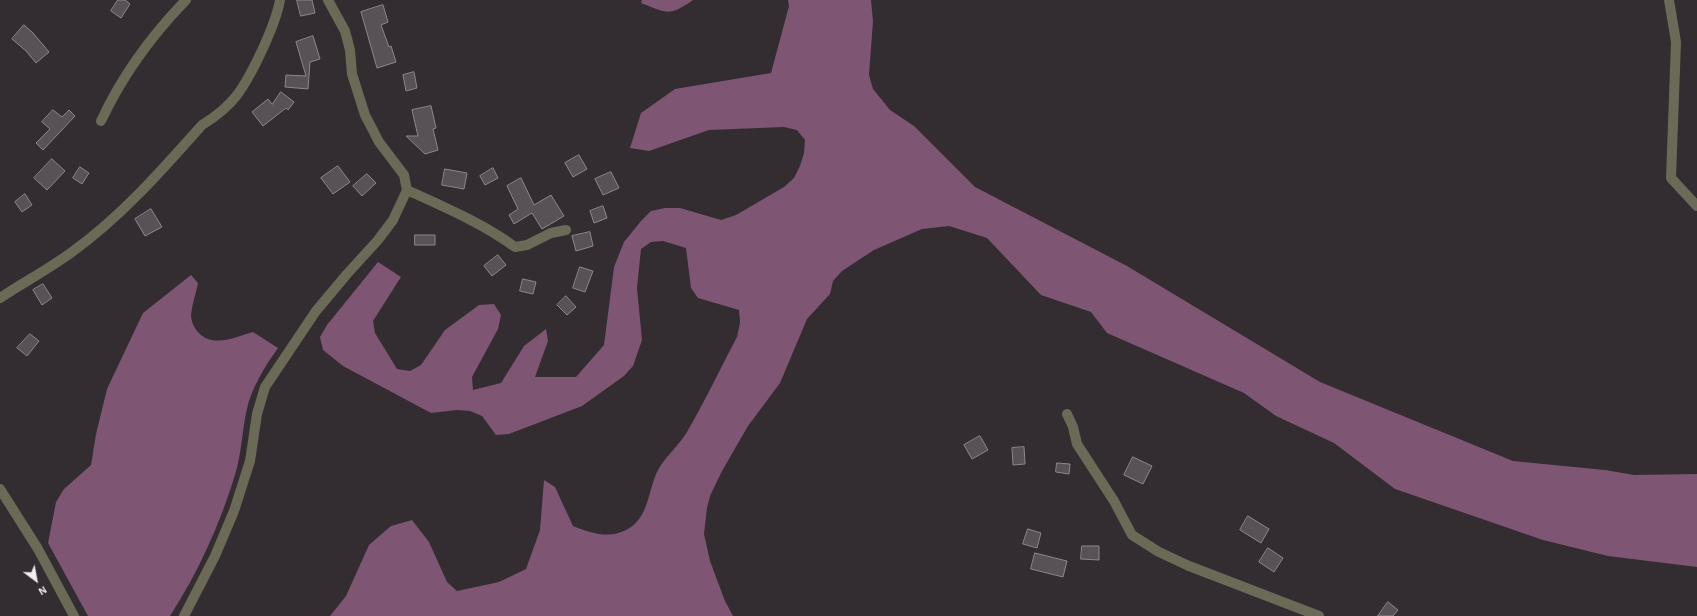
<!DOCTYPE html>
<html>
<head>
<meta charset="utf-8">
<style>
	body { margin:0 }
	#map { position:relative; width:1697px; height:616px; overflow:hidden; background:#332c31; font-family:"Alegreya Sans",sans-serif }
	canvas { display:block }
	.north { position:absolute; left:16px; top:560px; width:40px; height:40px; -webkit-text-stroke:3px #332c31; paint-order:stroke; rotate:148deg; font-size:11px; font-weight:700; line-height:16px; text-align:center; color:#f1ecef }
	.north::after { content:''; display:block; margin:auto; width:14px; height:18px; background:#f1ecef; clip-path:polygon(50% 0,100% 100%,50% 72%,0 100%) }
</style>
</head>
<body>
<div id="map">
<canvas width="1697" height="616"></canvas>
<div class="north">N</div>
</div>
<script>
const context = document.querySelector('canvas').getContext('2d');
context.lineJoin = 'round';
function fill(path, color) { context.fillStyle = color; context.fill(path, 'evenodd'); }
function strokePath(path, color, width, dash) { context.strokeStyle = color; context.lineWidth = width; context.lineCap = dash ? 'butt' : 'round'; context.setLineDash(dash || []); context.stroke(path); }
fill(new Path2D(`
	M642 0H693C669 17 667 13 641 3Z
	M788 0H871L873 21 869 75 873 89 890 110 914 126 975 187 1127 266 1320 382 1513 461 1605 470 1634 475 1697 474V567L1608 556 1543 540 1395 489 1334 443 1276 416 1244 393 1107 333 1091 312 1041 295 987 238 949 226 922 229 874 250 842 271 833 281 830 294 807 319 780 383 748 426 722 471 710 496 707 508 704 534 710 561 725 601 733 616H330L346 596 369 545 391 526 412 520 429 542 447 582 457 591 499 582 526 569 540 530 544 480 555 487 573 526C593 534 612 540 631 527 651 513 648 484 661 465 669 453 680 444 687 432 705 401 720 369 737 337L740 323 739 310 698 298 691 288 686 248 663 241 651 242 641 249 637 288 642 340 633 366 624 376 582 406 509 434 496 435 482 416 470 411 457 410 431 413 343 366 323 350 320 337 327 325 378 262 401 277 373 321 375 333 397 369 410 371 421 365 445 330 479 305 494 304 501 315 498 329 472 377 473 390 501 383 524 346 546 329 548 341 535 377H576L604 345 614 267 624 242 641 221 651 211 665 208H680L721 220 736 215 784 187 794 178 800 166 804 153 805 140 797 130 784 127 709 130 649 151 630 148 641 113 675 89 771 73 789 6Z
	M191 275 198 283C196 294 191 307 191 317 192 323 194 327 197 331 212 349 235 337 253 332L278 348C264 368 251 388 246 413 242 434 241 455 235 475 220 524 198 573 170 616H88L48 543 56 502 64 489 91 465 96 434 107 389 143 313Z`), '#7e5573');
const building = new Path2D(`
	M118 0H125L130 4 121 18 111 11Z
	M297 0H312L315 13 301 16Z
	M383 5 388 22 381 25 389 47 391 46 396 62 377 68 361 12Z
	M24 25 33 33 49 52 36 63 26 51 12 39Z
	M313 36 320 59 310 62 308 89 285 87 286 75 306 76 296 42Z
	M414 72 417 88 406 91 403 75Z
	M281 92 294 102 288 110 286 108 263 126 252 112 268 99 272 104Z
	M431 106 436 128 433 129 438 150 425 154 406 136H418L412 110Z
	M53 110 62 117 69 110 75 116 43 150 36 143 50 129 42 122Z
	M579 155 587 169 573 177 565 163Z
	M52 159 65 171 47 190 34 178Z
	M338 166 350 182 333 194 321 178Z
	M80 167 89 173 82 184 73 178Z
	M493 168 498 178 485 185 480 176Z
	M445 169 467 173 464 189 442 185Z
	M611 172 619 188 603 195 595 179Z
	M367 174 376 183 362 196 353 186Z
	M521 178 534 205 551 195 564 216 542 229 532 213 514 224 509 215 518 209 507 186Z
	M25 194 32 205 22 212 15 202Z
	M603 206 607 218 594 223 590 211Z
	M151 209 162 227 145 236 135 219Z
	M590 232 593 246 576 251 572 236Z
	M415 235H435V245H415Z
	M498 255 506 265 492 276 484 266Z
	M580 267 593 271 585 292 573 288Z
	M523 279 536 282 533 294 520 291Z
	M43 284 52 298 42 305 33 290Z
	M566 296 576 307 567 315 557 305Z
	M30 334 39 341 27 356 17 348Z
	M980 436 988 450 972 459 964 445Z
	M1024 447 1025 464 1013 465 1012 448Z
	M1133 457 1152 466 1143 484 1124 475Z
	M1057 463 1070 464 1069 474 1056 472Z
	M1248 516 1269 529 1261 543 1240 530Z
	M1028 529 1041 533 1037 548 1023 544Z
	M1082 546H1099V560L1081 559Z
	M1268 548 1283 558 1274 572 1259 562Z
	M1035 553 1067 561 1063 577 1031 569Z
	M1388 602 1398 610 1393 616H1378Z`);
fill(building, '#585156');
strokePath(building, '#8e868c', 1);
strokePath(new Path2D(`
	M1669 0 1676 42 1671 178 1697 206
	M101 121C122 76 151 36 186 0
	M407 190C444 207 482 223 515 247L527 245 551 233 566 230
	M0 298C24 282 49 269 72 252 121 217 162 170 202 125 215 117 228 107 237 95 252 75 276 24 280 0
	M1067 414 1073 427 1077 444 1114 501 1132 535 1159 552 1189 566 1319 616
	M0 489 38 549 74 616
	M184 616 215 556 234 511 250 461 257 414 265 387 316 311 347 274 378 240 393 220 407 190 404 175 379 142 365 115 352 74 350 50 345 31 328 0`), '#6a6a56', 10);
</script>
</body>
</html>
